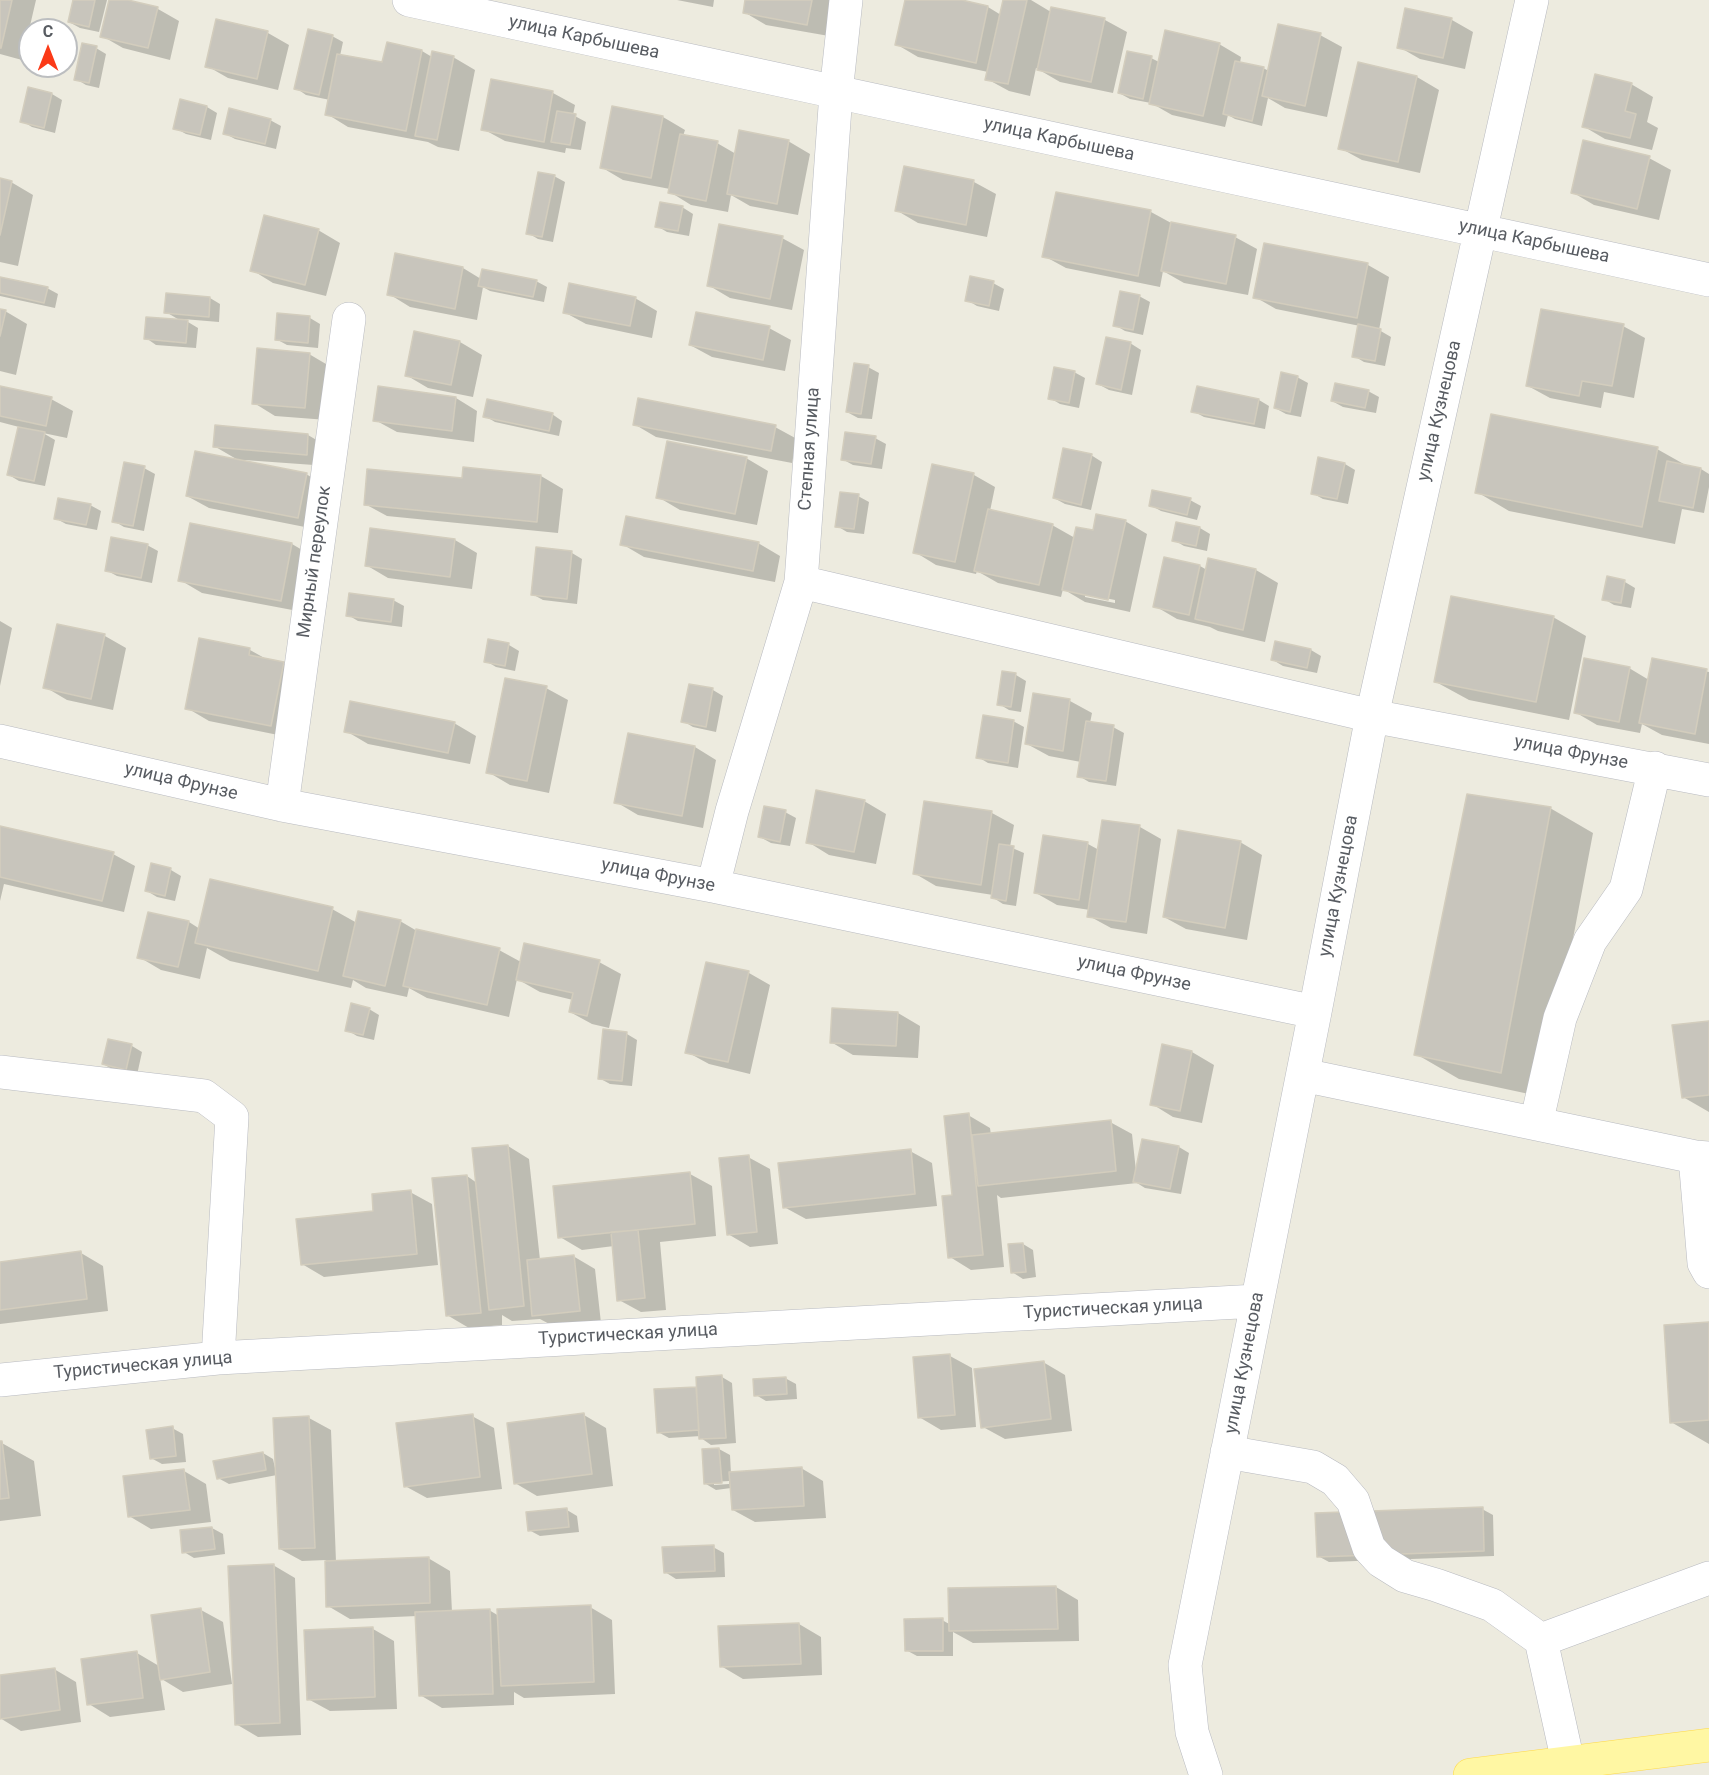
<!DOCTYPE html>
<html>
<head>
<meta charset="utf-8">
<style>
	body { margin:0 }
	#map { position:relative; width:1709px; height:1775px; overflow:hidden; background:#edebdf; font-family:Roboto,sans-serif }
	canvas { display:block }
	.north { position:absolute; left:18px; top:18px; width:60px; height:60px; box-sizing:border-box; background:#fff; border:2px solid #bcbec0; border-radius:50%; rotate:0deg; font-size:16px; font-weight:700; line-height:24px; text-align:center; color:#585c62 }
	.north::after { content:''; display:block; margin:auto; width:21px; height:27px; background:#fb3a17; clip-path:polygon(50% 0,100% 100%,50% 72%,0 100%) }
</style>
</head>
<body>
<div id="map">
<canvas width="1709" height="1775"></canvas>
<div class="north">С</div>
</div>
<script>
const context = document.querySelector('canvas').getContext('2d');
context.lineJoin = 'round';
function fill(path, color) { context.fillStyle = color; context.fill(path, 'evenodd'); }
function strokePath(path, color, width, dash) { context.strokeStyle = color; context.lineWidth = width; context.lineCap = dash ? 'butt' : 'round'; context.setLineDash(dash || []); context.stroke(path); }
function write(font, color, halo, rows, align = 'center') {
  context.font = font + ' Roboto,sans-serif'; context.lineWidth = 5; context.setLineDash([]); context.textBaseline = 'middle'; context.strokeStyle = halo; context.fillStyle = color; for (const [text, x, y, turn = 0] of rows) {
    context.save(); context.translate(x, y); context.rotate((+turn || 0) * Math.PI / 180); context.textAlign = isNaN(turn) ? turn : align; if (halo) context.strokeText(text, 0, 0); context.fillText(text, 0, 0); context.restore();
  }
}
fill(new Path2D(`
	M0 0H36L22 60 0 54Z
	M74 0H107L99 32 80 28 69 22Z
	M110 0H122L158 9 179 21 170 60 123 48 102 36Z
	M677 0H714L713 7Z
	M747 0H836L829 36 766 25 744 12Z
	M906 0H955L988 7 1001 15 1004 0H1031L1051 12 1052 8 1105 20 1127 32 1113 93 1060 82 1036 68 1030 96 1009 91 987 79 988 72 918 57 896 44Z
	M1452 20 1473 32 1465 69 1420 59 1399 47Z
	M268 33 289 45 278 90 228 78 207 66Z
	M1320 35 1342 47 1327 117 1285 108 1268 98 1262 126 1235 119 1228 115 1225 127 1172 115 1151 103 1130 99 1119 93 1151 58 1159 62 1219 44 1241 57 1240 63 1263 68 1269 71Z
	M332 36 343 42 340 56 383 64 422 51 432 57H453L475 70 459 151 438 147 428 142 348 127 327 114 330 100 306 95 296 88Z
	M96 48 106 54 99 88 86 85 76 79Z
	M1417 77 1439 90 1420 173 1362 160 1340 148Z
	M493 81 553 93 575 105 573 115 586 122 581 150 566 148 565 153 505 141 483 129Z
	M1631 84 1653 97 1647 122 1658 128 1652 150 1605 139 1583 126Z
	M29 89 52 94 62 100 55 133 32 127 22 121Z
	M181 101 207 107 217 113 211 140 186 134 175 128Z
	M613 107 663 117 685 130 683 136 717 143 736 154 788 141 810 154 798 215 750 206 731 195 728 212 691 205 670 192V189L623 180 601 167Z
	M270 120 281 126 276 149 235 139 224 133Z
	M1649 158 1671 170 1659 220 1594 205 1572 192Z
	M905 168 974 182 996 194 987 237 918 223 896 210Z
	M554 176 565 182 553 242 538 239 528 233Z
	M0 180 11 182 33 195 18 266 0 262Z
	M682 207 693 214 689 236 667 232 657 226Z
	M1151 212 1173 224 1235 237 1257 249 1248 295 1184 283 1163 271 1160 287 1066 268 1044 256Z
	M318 230 340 243 326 296 273 283 252 270Z
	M782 238 804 250 792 310 730 298 708 285Z
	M396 255 463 268 481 279 536 281 547 287 544 302 490 291 483 287 477 320 410 307 389 294Z
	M1368 265 1389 277 1379 330 1391 337 1385 366 1364 362 1354 356 1360 326 1276 309 1255 297Z
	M0 278 47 288 58 294 55 308 0 296Z
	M993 283 1004 289 999 311 977 306 967 300Z
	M1139 296 1150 302 1143 335 1125 331 1115 325Z
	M210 298 220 304 219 322 183 319 198 328 196 348 156 345 146 338 181 321 166 312Z
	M635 298 657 311 652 338 586 324 564 312Z
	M0 310 5 311 27 324 16 375 0 371Z
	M310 318 320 324 318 348 287 345 276 339Z
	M1623 326 1645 338 1634 398 1604 392 1601 408 1550 398 1528 386Z
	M769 328 791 340 785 371 712 357 690 345Z
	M415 333 460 342 482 355 473 397 428 388 406 375Z
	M1130 343 1141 350 1132 395 1109 390 1098 384Z
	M309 354 331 367 327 420 275 416 254 403Z
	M868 367 879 373 872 419 858 418 847 412Z
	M1074 372 1085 378 1079 408 1060 404 1050 398Z
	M1297 377 1308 383 1301 417 1286 414 1275 408Z
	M0 388 51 399 73 411 67 438 43 433 55 440 45 486 19 481 9 475 19 427 0 422Z
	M1198 388 1259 400 1269 406 1265 429 1204 417 1193 411Z
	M1368 391 1379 397 1376 413 1343 407 1332 401Z
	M456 398 477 411 474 442 397 432 375 420Z
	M552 414 562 421 559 436 495 422 485 416Z
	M634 424 775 427 797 439 792 463 656 437Z
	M308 435 330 448 328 466 244 460V462L306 474 328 487 320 530 209 508 187 496 238 460 214 446Z
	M875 438 886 444 882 469 853 465 842 459Z
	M1657 449 1689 467 1701 469 1709 474V487L1704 513 1682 509 1675 544 1509 511 1477 492Z
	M1091 455 1102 462 1091 510 1065 504 1054 498Z
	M746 458 768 471 757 525 680 510 658 497Z
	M1345 464 1355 470 1348 504 1323 499 1312 493Z
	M144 468 155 474 144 531 124 527 114 521Z
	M465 469 541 476 563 489 558 533 387 516 365 504 464 480Z
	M974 475 995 487 990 511 1052 525 1075 538 1125 521 1147 534 1130 612 1085 602 1063 589 1061 597 998 583 977 571 976 574 936 565 915 552ZM1085 594 1115 600V603L1085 597Z
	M858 496 869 502 864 534 847 532 837 526Z
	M1190 500 1201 506 1197 520 1161 511 1150 505Z
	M90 505 101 511 97 530 66 524 55 518Z
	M1200 528 1210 534 1207 551 1184 546 1174 540Z
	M455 540 477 553 472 589 388 578 366 565Z
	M758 543 780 556 775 582 644 557 622 544Z
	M292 544 314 557 303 612 202 593 180 580Z
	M147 545 158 551 152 583 117 576 106 570Z
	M538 549 572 553 582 559 577 604 543 600 532 594Z
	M1165 558 1200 566 1207 570 1210 560 1256 570 1278 583 1265 642 1218 631 1210 627 1177 619 1155 606Z
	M1608 578 1625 582 1635 588 1631 608 1614 605 1604 599Z
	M393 600 404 606 402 627 358 621 348 615Z
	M1553 617 1586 636 1569 720 1469 700 1436 682Z
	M0 621 12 628 0 686Z
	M105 636 126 648 113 710 67 700 45 687Z
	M509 645 519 651 515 671 496 667 486 661Z
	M250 650 268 660 283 663 305 676 293 738 209 721 187 708Z
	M1311 650 1321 656 1317 673 1283 666 1273 660Z
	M1653 660 1709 672V744L1662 735 1642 724 1640 733 1597 725 1575 712 1629 668 1649 680Z
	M1016 675 1026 681 1021 712 1009 710 999 704Z
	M690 685 713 690 723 696 716 732 693 727 683 721Z
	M546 688 568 700 549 793 510 785 488 772Z
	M1034 695 1070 701 1092 713 1090 723 1113 727 1124 733 1116 786 1089 782 1079 776 1081 762 1049 756 1027 744Z
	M1013 721 1024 727 1018 768 988 763 978 757Z
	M454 723 476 736 470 764 368 744 346 731Z
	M695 747 716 760 703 828 638 815 616 802Z
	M864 801 886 814 876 864 829 855 808 842Z
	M925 803 992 813 1014 825 1010 847 1024 853 1016 906 1003 904 992 897 993 895 936 886 914 873Z
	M1550 808 1593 833 1543 1097 1459 1079 1416 1054Z
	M785 812 796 818 790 846 771 843 760 837Z
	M1140 827 1161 839 1147 934 1111 928 1089 916 1090 910 1057 905 1036 893 1044 837 1088 844 1099 850Z
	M0 828 113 854 135 866 124 912 4 884 0 901Z
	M1240 842 1262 855 1247 940 1186 929 1164 917Z
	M152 865 171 870 181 876 175 901 157 897 147 891Z
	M332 909 357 923 400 921 417 931 499 950 521 962H599L621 974 609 1028 592 1024 570 1012 573 1000 540 992 517 979 509 1017 427 998 409 988 407 997 366 988 353 980 351 988 230 961 207 948 200 979 161 970 139 957 189 922 200 929Z
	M749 973 770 985 750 1074 709 1064 687 1052Z
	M369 1009 379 1015 374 1040 357 1036 347 1030Z
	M898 1013 920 1026 918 1058 853 1055 831 1042Z
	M1709 1022V1112L1683 1097Z
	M627 1034 637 1040 632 1086 610 1084 599 1078Z
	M109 1041 132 1046 142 1052 137 1075 114 1070 103 1064Z
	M1192 1052 1214 1065 1202 1123 1173 1117 1152 1104Z
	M968 1115 990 1128 991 1135 1110 1122 1132 1134 1136 1171 1179 1147 1189 1153 1181 1194 1145 1188 1137 1183 1001 1198 997 1195 1004 1267 971 1270 950 1257 954 1196Z
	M508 1146 529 1159 540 1260 573 1256 595 1269 601 1323 555 1327 540 1319 512 1321 502 1315V1325L469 1328 447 1315 467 1176 477 1183Z
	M910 1151 932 1163 937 1206 806 1219 784 1207Z
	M748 1157 770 1169 778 1244 750 1247 728 1234Z
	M690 1174 712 1186 716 1236 660 1242 666 1310 641 1312 619 1300 614 1246 582 1250 560 1237Z
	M410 1192 432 1204 438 1265 324 1277 302 1264Z
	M1023 1244 1033 1250 1036 1277 1023 1279 1012 1272Z
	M81 1253 103 1266 108 1311 0 1324V1263Z
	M1709 1324V1444L1671 1422Z
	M950 1356 972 1368 976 1427 941 1430 919 1417Z
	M1043 1362 1065 1375 1072 1431 1005 1439 983 1427Z
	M722 1377 732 1383 736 1443 711 1445 701 1438V1436L669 1438 658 1432 656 1390 698 1388Z
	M785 1378 796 1384 797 1399 766 1401 756 1395Z
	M584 1415 606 1428 613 1486 537 1496 515 1483Z
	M472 1416 494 1428 502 1489 427 1498 405 1486Z
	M309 1418 331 1430 336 1562 428 1558 450 1571 452 1612 489 1610 499 1616 590 1607 612 1620 615 1694 524 1698 514 1692V1705L442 1708 420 1695 417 1616 350 1619 328 1606 326 1560 302 1561 280 1549 277 1475 229 1484 218 1478 263 1453 273 1459 275 1468H277Z
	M172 1428 183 1434 186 1462 162 1464 151 1458Z
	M0 1442 34 1461 41 1516 0 1521Z
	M719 1449 730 1455 731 1474 801 1468 823 1481 826 1518 755 1522 733 1510 731 1488 716 1490 706 1484ZM729 1481V1484L714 1485V1482Z
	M184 1471 206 1484 211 1522 151 1529 129 1516Z
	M1482 1509 1493 1515 1494 1556 1329 1562 1318 1556Z
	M567 1510 577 1516 579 1532 540 1536 529 1530Z
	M212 1528 223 1534 225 1554 194 1558 184 1552Z
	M713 1547 724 1553 725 1577 676 1579 665 1572Z
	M273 1565 295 1578 301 1735 258 1737 236 1724Z
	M1056 1587 1078 1600 1079 1641 973 1643 953 1632V1656H917L906 1650 942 1620 951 1625Z
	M201 1610 223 1622 232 1684 183 1692 160 1678 165 1710 110 1717 89 1704 137 1653 159 1666Z
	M799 1624 821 1637 822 1675 743 1679 721 1666Z
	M373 1629 394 1641 397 1709 330 1711 308 1699Z
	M54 1669 76 1682 81 1722 21 1731 0 1718V1677Z`), '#0003');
const building = new Path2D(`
	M0 0H12L1 48H0Z
	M73 0H95L89 27 68 22Z
	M109 0H128L158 7 148 48 100 37Z
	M745 0H812L807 25 743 13Z
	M905 0H962L988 6 976 63 895 45Z
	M1003 0H1027L1008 84 985 80Z
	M1051 7 1105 18 1091 82 1037 70Z
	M1405 8 1452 18 1443 58 1397 48Z
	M216 19 268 31 257 79 205 67Z
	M1278 24 1321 33 1305 106 1262 96Z
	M308 29 333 35 319 95 294 89Z
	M1165 30 1220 43 1203 116 1149 104Z
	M387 42 422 50 406 131 325 115 337 54 382 62Z
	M82 43 97 46 89 83 74 80Z
	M432 51 454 56 437 140 415 136Z
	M1127 51 1152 56 1143 99 1118 93Z
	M1235 61 1264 67 1252 121 1223 114Z
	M1358 62 1417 76 1398 162 1338 149Z
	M1595 74 1632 83 1625 111 1636 114 1630 138 1582 127Z
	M491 79 553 91 544 142 481 130Z
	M28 87 52 93 44 128 20 122Z
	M180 99 207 106 200 135 173 129Z
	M612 106 663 116 651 178 600 168Z
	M229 108 271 119 265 144 223 134Z
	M557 111 576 114 570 145 551 142Z
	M739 130 789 140 777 204 727 194Z
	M680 134 718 141 706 201 668 193Z
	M1583 140 1650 156 1637 209 1571 193Z
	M904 166 974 180 966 225 895 211Z
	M538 172 555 175 542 237 526 234Z
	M0 178 12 181 0 235Z
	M1056 192 1151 210 1138 276 1042 257Z
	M660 202 683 206 678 231 655 227Z
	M264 215 319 229 305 285 250 271Z
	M1171 222 1236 235 1226 284 1161 271Z
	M719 224 783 236 770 299 707 286Z
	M1264 243 1368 263 1357 318 1253 298Z
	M395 253 463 267 455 309 387 295Z
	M482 269 537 280 533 297 478 286Z
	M970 276 994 281 989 306 965 301Z
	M0 277 48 287 44 303 0 293Z
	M569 283 636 297 630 326 563 313Z
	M1120 291 1140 295 1133 330 1113 326Z
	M166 293 210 297 209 317 164 313Z
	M0 309 6 310 0 336Z
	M1541 309 1624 324 1612 386 1582 381 1579 396 1526 386Z
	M696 312 770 326 763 360 689 345Z
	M277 313 310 316 308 343 275 340Z
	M146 317 188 320 186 343 144 339Z
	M1358 324 1381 329 1375 361 1352 357Z
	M414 331 460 341 451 385 405 376Z
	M1106 337 1131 342 1121 390 1096 384Z
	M257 348 310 353 305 408 252 404Z
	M854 363 869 365 861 414 846 412Z
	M1054 367 1075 371 1069 403 1048 399Z
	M1281 372 1298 376 1290 412 1274 408Z
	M1335 383 1369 390 1365 408 1331 401Z
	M0 386 52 397 46 426 0 416Z
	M378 386 456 397 452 431 373 421Z
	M1197 386 1259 399 1254 424 1191 412Z
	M638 398 776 425 771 451 633 425Z
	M487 399 553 413 549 431 483 417Z
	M1491 414 1658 447 1642 527 1475 493Z
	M215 425 308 434 307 455 213 447Z
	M18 427 45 432 34 481 7 475Z
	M845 432 876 436 871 464 841 460Z
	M667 441 747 457 735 514 656 498Z
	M1063 448 1092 454 1081 505 1053 498Z
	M195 451 307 473 298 518 186 496Z
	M1318 457 1345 463 1337 499 1311 494Z
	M1667 461 1701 468 1693 508 1659 501Z
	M124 462 145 466 133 526 112 522Z
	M932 464 974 473 955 562 913 553Z
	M463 467 541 475 537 522 364 505 367 469 462 478Z
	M1152 490 1191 498 1187 515 1149 506Z
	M840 492 859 494 854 529 835 527Z
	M58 498 91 504 86 525 54 519Z
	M988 509 1053 524 1039 585 974 571Z
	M1096 514 1126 520 1108 600 1062 590 1076 527 1093 530Z
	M626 516 759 542 753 571 620 545Z
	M1176 522 1200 527 1196 546 1172 541Z
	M190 523 292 543 281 601 178 581Z
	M370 528 455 539 450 577 365 566Z
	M111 537 148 544 141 578 105 571Z
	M536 547 572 551 567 599 531 595Z
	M1164 557 1200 565 1189 615 1153 607Z
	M1208 558 1256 569 1243 630 1195 619Z
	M1607 576 1625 580 1621 603 1602 600Z
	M349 593 394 599 391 622 346 616Z
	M1451 596 1554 616 1536 702 1434 682Z
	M57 624 105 634 91 699 43 688Z
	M199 638 250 648 249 655 284 662 271 726 185 709Z
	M488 639 509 643 505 666 484 662Z
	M1275 641 1311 649 1307 668 1271 660Z
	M1584 658 1630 667 1619 722 1574 713Z
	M1652 658 1707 669 1695 734 1639 723Z
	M1002 671 1016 673 1011 707 997 705Z
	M505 678 547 686 527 781 486 773Z
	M689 684 713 688 706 727 681 722Z
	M1033 693 1070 699 1063 751 1025 744Z
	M350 701 455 722 448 753 344 732Z
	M983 715 1014 720 1008 763 976 758Z
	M1086 721 1114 725 1106 781 1077 777Z
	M628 733 695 746 682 816 614 803Z
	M816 790 865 800 854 852 806 843Z
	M1467 794 1551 807 1501 1073 1414 1055Z
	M924 801 992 811 981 885 913 874Z
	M764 806 786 810 780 842 758 837Z
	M1102 820 1140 825 1126 922 1087 917Z
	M0 826 114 852 102 901 0 877Z
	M1178 830 1241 841 1225 928 1163 917Z
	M1043 835 1088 842 1079 900 1034 893Z
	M999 844 1014 846 1006 901 991 898Z
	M151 863 171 868 165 896 145 891Z
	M210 879 333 907 318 971 195 943Z
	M358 911 401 920 385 986 343 976Z
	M148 912 189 921 178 967 137 958Z
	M416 929 500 948 487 1005 403 986Z
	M524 943 600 960 587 1016 569 1012 573 993 516 980Z
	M706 962 749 971 728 1062 685 1053Z
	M351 1003 370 1008 363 1035 345 1031Z
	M832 1008 898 1012 896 1046 830 1043Z
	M1709 1021V1095L1682 1098 1672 1025Z
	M603 1029 627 1032 622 1081 598 1079Z
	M108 1039 132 1044 126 1070 102 1064Z
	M1162 1044 1192 1051 1180 1111 1150 1105Z
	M969 1113 983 1255 948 1258 942 1196 952 1195 944 1116Z
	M1111 1120 1116 1171 978 1186 972 1135Z
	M1142 1139 1179 1146 1170 1189 1133 1182Z
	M508 1145 524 1306 489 1310 472 1148Z
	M911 1149 915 1194 783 1208 778 1163Z
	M749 1155 757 1232 727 1235 719 1158Z
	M690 1172 695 1224 558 1238 553 1186Z
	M467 1175 481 1313 446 1316 432 1178Z
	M411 1190 417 1254 301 1265 296 1219 373 1211 372 1194Z
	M638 1230 645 1298 617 1301 611 1232Z
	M1023 1243 1026 1272 1011 1273 1008 1244Z
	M81 1251 87 1299 0 1310V1262Z
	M574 1255 580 1311 532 1316 527 1260Z
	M1709 1322V1420L1670 1423 1664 1325Z
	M950 1354 955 1415 918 1418 913 1357Z
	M1044 1361 1051 1419 981 1428 974 1369Z
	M722 1375 726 1438 699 1439 696 1377Z
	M786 1377 787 1394 754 1396 753 1379Z
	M696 1387 699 1430 657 1433 654 1389Z
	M584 1413 592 1474 514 1484 507 1423Z
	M473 1414 480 1477 404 1487 396 1423Z
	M309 1416 315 1548 279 1549 273 1418Z
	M173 1426 176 1456 150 1459 146 1430Z
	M0 1441H2L9 1498 0 1499Z
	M719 1448 722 1483 704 1484 702 1449Z
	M263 1452 266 1470 217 1479 213 1461Z
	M802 1467 804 1506 732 1510 729 1472Z
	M184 1469 190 1510 128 1517 123 1476Z
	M1483 1507 1484 1551 1317 1557 1315 1513Z
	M567 1508 569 1527 528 1531 526 1512Z
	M212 1527 215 1549 182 1553 180 1530Z
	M714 1545 715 1571 664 1573 662 1547Z
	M429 1557 430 1603 326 1607 325 1561Z
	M274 1564 280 1723 235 1725 228 1566Z
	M1056 1586 1058 1629 949 1631 948 1588Z
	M591 1605 594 1682 501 1686 497 1609Z
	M201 1608 210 1672 160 1680 151 1615Z
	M490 1609 493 1694 419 1696 415 1612Z
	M943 1618V1651H905L904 1619Z
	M799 1623 801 1664 720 1667 718 1626Z
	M373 1627 375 1697 307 1700 304 1630Z
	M137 1651 143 1698 87 1705 81 1659Z
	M55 1668 60 1710 0 1719V1675Z`);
fill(building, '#c8c5bc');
strokePath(building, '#d3cdbd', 1.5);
const minor = new Path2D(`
	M409 0 1709 280
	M801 582 1372 716 1709 780
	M0 741 282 805 713 886 1315 1012
	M282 805 349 319
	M713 886 732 811 801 582 836 93 846 0
	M0 1072 204 1096 232 1117 218 1358
	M1303 1075 1695 1157 1709 1158
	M1536 1124 1560 1018 1590 941 1626 889 1655 768
	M1695 1157 1704 1263 1709 1272
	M0 1380 218 1358 1257 1301
	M1227 1452 1313 1467 1335 1480 1353 1501 1369 1548 1381 1561 1405 1576 1436 1585 1492 1605 1541 1640 1568 1762
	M1541 1640 1709 1578
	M1206 1775 1192 1732 1185 1665 1315 1012 1372 716 1532 0`);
const major = new Path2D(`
	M1470 1775 1709 1745`);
strokePath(minor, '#b8bac0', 34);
strokePath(major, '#ffd947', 34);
strokePath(minor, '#fff', 33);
strokePath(major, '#fff7a3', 33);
write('18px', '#585c62', '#fff', [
	["улица Карбышева",584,38,12],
	["улица Карбышева",1059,140,12],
	["улица Карбышева",1534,242,12],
	["улица Кузнецова",1440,411,-77],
	["Степная улица",810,449,-86],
	["Мирный переулок",315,562,-82],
	["улица Фрунзе",1571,753,11],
	["улица Фрунзе",181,782,13],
	["улица Фрунзе",658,876,11],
	["улица Кузнецова",1339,886,-79],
	["улица Фрунзе",1134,974,12],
	["Туристическая улица",1113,1309,-3],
	["Туристическая улица",628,1335,-3],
	["улица Кузнецова",1245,1363,-79],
	["Туристическая улица",143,1366,-5]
]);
</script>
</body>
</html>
